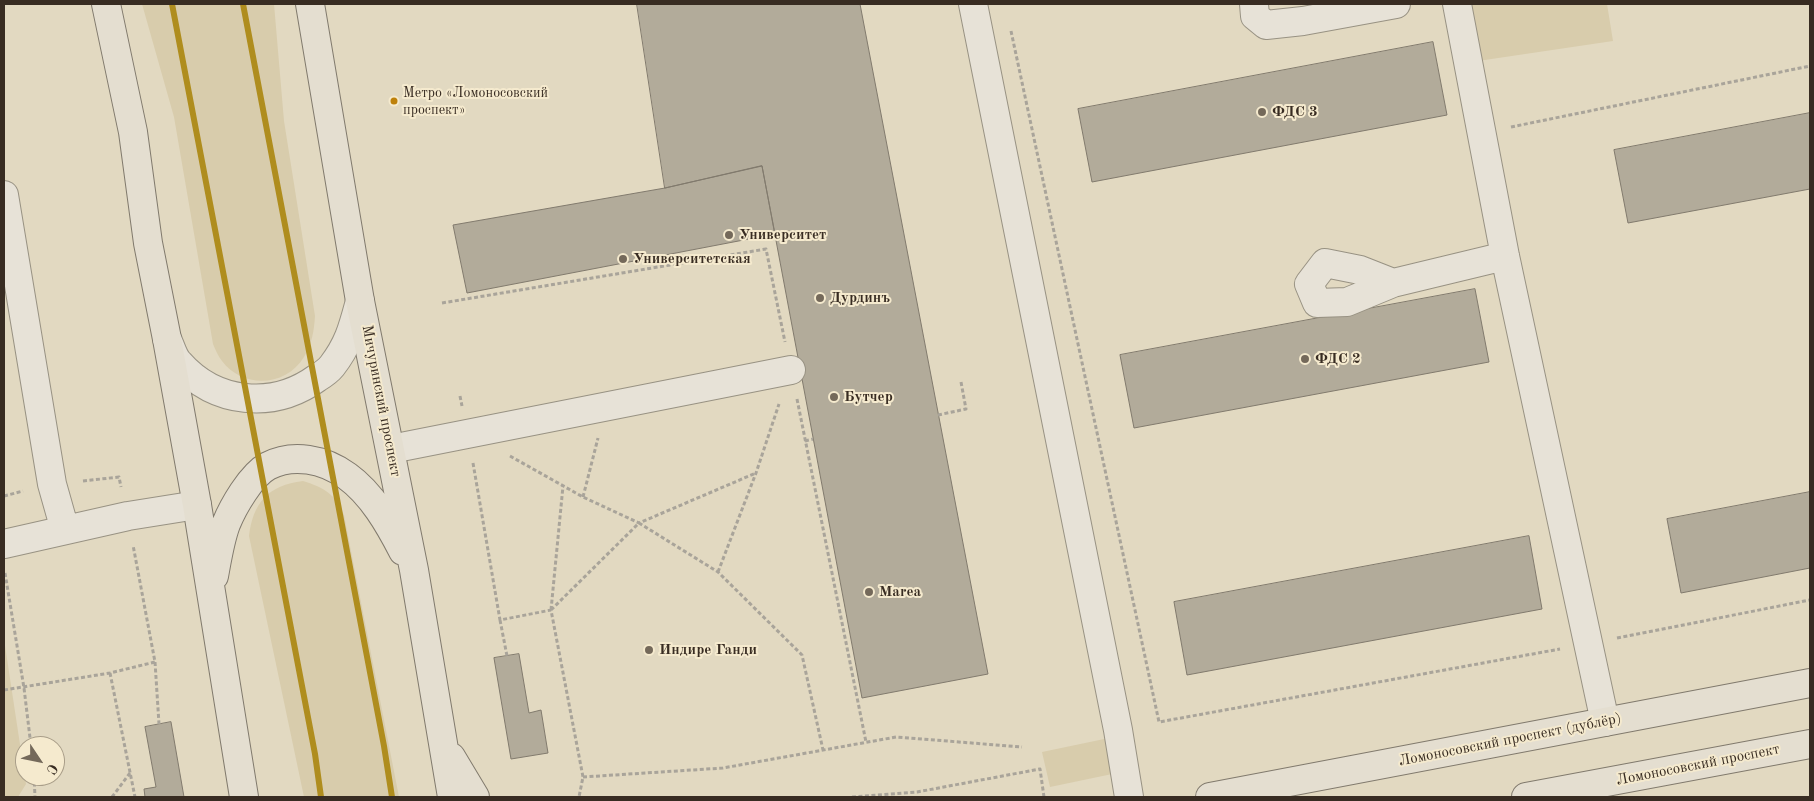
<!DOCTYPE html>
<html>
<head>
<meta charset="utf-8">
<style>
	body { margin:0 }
	#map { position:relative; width:1814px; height:801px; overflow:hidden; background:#e2d9c1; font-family:"Old Standard TT",serif }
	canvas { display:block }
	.frame { position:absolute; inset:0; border:5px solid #382c22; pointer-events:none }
	.north { position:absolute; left:15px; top:736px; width:50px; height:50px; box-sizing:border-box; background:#f5eace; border:1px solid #a99e89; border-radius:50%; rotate:124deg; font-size:14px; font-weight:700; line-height:20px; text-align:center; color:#382c22 }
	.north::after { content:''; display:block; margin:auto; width:18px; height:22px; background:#74695a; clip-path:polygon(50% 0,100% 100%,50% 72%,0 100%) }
</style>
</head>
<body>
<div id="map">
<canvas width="1814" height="801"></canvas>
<div class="frame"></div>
<div class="north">С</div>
</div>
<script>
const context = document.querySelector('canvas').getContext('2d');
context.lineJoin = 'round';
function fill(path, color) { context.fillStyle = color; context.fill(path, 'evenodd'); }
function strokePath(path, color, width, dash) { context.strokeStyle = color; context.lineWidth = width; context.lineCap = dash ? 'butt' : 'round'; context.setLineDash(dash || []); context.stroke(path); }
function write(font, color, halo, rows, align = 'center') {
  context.font = font + ' "Old Standard TT",serif'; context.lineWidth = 4; context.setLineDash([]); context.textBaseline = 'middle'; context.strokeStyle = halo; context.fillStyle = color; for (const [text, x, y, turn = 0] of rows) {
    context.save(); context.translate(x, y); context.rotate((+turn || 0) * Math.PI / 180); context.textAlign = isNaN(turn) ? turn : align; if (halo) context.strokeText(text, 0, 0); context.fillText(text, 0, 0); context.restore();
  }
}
fill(new Path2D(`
	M142 4H274L284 121 315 316C314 331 312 344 304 357 286 387 243 389 222 361 218 356 215 349 213 344L174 117Z
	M1467 4H1607L1613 41 1478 61Z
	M303 481C325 488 335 494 344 515L399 797H304L249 536C253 503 268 485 303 481Z
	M4 639 26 784 18 797H4Z
	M1109 738 1117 773 1050 787 1042 752Z`), '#d8ccac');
const building = new Path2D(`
	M637 4H860L988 674 862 698 762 166 665 188Z
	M1433 42 1447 115 1092 182 1078 109Z
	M1810 113V189L1628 223 1614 150Z
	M762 166 775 234 467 293 453 225 665 188Z
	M1475 289 1489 362 1134 428 1120 355Z
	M1810 492V568L1681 593 1667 519Z
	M1529 536 1542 609 1187 675 1174 602Z
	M519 654 529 713 541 710 548 753 511 759 494 658Z
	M171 722 184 797H145L144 789 156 787 145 727Z`);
fill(building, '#b2ab9a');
strokePath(building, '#817a6d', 1);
const minor = new Path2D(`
	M973 4 1118 730 1129 797
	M1254 4 1255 16 1266 25 1303 21 1396 4
	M1457 4 1505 256 1605 722
	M4 195 52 484 65 530
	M1393 283 1347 302 1317 303 1309 284 1325 263 1360 270 1393 283 1505 256
	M167 339C171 347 173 357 179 363 215 404 273 410 317 378 322 375 328 371 332 366 349 344 353 327 360 301
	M391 449 791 370
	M4 544 128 516 197 505`);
const major = new Path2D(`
	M106 4 133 132 148 243 167 339 197 505 244 797
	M310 4 360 301 414 570 452 797
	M214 576C217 560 220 540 226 524 233 507 251 475 268 466 293 453 324 459 347 476 372 494 389 524 403 551
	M451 757 475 797
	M1210 797 1810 683
	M1526 797 1810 744`);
strokePath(minor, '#989283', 30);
strokePath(major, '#817a6d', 30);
strokePath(new Path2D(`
	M1011 31 1159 722 1560 649
	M1511 127 1810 66
	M442 303 766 249 785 342
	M460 396 462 406
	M797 399 866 742
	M938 415 966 409 961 382
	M805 441 813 439
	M510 456 583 497 639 523 756 473
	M473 463 500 620 551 610 583 777 579 797
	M83 481 119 477 121 487
	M4 496 23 491
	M583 497 598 438
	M718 572 756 473 779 404
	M5 573 24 688 31 746
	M551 610 639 523 718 572 802 655 823 750
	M551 610 563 486
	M500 620 507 656
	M1617 638 1810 600
	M155 662 159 724
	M110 673 135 797
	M4 690 110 673 155 662 133 545
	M34 776 35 797
	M583 777 723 768 896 737 1022 747
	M112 797 130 773
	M852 797 917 792 1040 769 1044 797`), '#a9a49a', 3, [4, 2.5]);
strokePath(minor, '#e7e2d7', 28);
strokePath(major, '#e4ded0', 28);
strokePath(new Path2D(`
	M172 4 315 754 321 797
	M243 4 384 746 392 797`), '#af8d1e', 6);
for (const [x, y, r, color] of [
	[394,101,4.5,"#be810a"],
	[1262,112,5,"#74695a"],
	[729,235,5,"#74695a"],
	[623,259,5,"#74695a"],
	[820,298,5,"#74695a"],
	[1305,359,5,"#74695a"],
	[834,397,5,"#74695a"],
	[869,592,5,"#74695a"],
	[649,650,5,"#74695a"]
]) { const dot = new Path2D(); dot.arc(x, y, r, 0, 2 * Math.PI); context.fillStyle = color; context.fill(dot); strokePath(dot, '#f5eace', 2); }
write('14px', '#382c22', '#f5eace', [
	["Метро «Ломоносовский",403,93],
	["проспект»",403,110]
], 'left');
write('bold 15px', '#382c22', '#f5eace', [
	["ФДС 3",1272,112],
	["Университет",739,235],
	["Университетская",633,259],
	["Дурдинъ",830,298],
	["ФДС 2",1315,359],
	["Бутчер",844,397],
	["Marea",879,592],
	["Индире Ганди",659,650]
], 'left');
write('15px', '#382c22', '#f5eace', [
	["Мичуринский проспект",381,401,79],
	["Ломоносовский проспект (дублёр)",1510,740,-11],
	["Ломоносовский проспект",1698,765,-11]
]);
</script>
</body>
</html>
